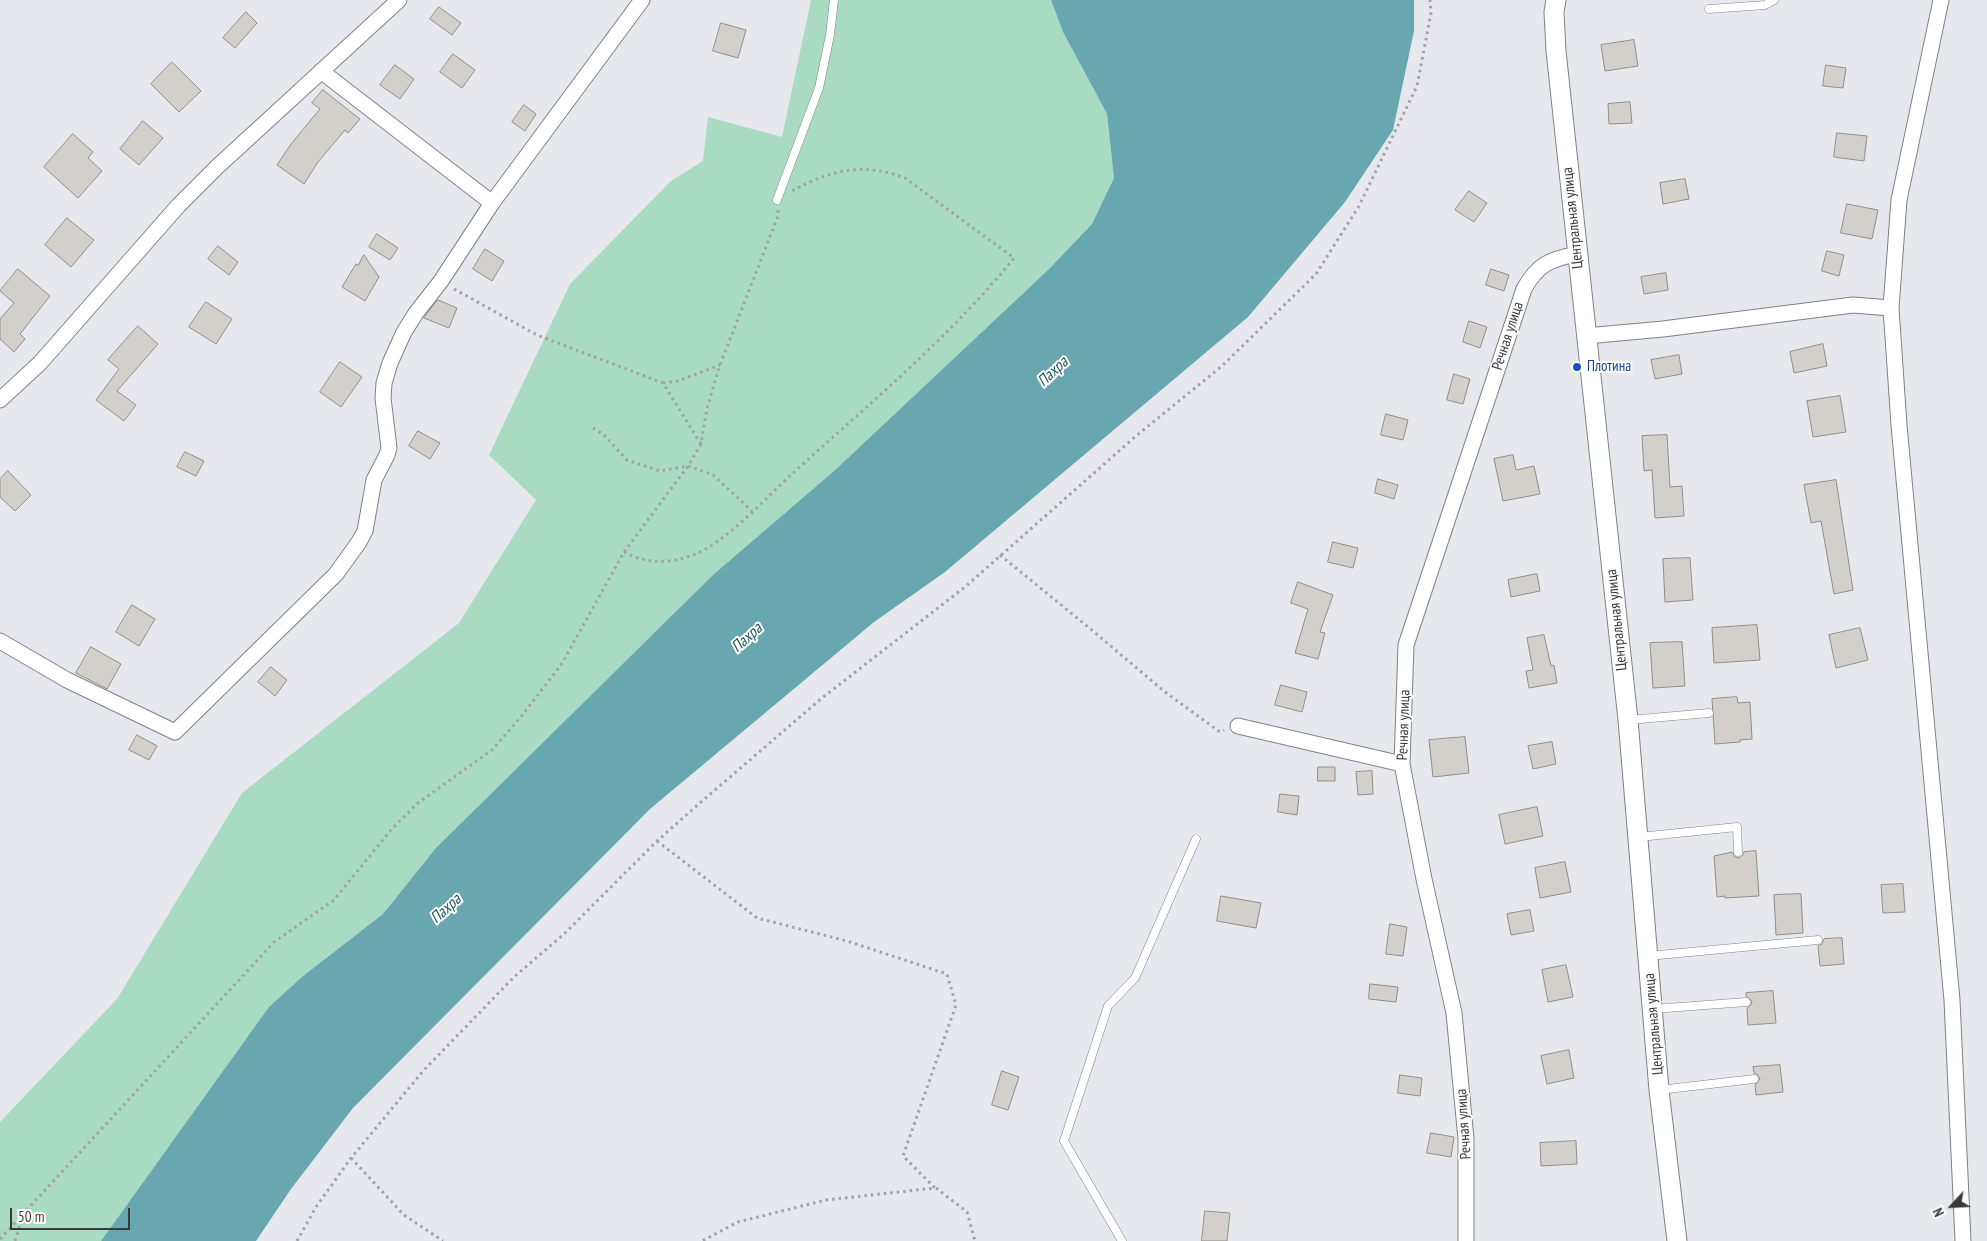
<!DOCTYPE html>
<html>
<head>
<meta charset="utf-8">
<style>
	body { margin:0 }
	#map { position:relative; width:1987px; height:1241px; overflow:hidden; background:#e6e8ed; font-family:"PT Sans Narrow",sans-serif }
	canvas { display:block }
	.north { position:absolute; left:1927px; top:1181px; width:50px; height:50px; -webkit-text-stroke:4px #fff; paint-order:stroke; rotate:245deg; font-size:14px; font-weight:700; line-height:20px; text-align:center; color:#3a3a3c }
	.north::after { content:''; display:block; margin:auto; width:18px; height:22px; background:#3a3a3c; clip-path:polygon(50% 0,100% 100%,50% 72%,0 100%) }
	.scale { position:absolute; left:10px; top:1208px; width:120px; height:22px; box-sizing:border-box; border:2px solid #3a3a3c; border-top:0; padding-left:6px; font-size:15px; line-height:18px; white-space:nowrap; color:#3a3a3c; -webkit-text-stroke:4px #fff; paint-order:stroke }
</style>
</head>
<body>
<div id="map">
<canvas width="1987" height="1241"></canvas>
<div class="north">N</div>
<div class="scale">50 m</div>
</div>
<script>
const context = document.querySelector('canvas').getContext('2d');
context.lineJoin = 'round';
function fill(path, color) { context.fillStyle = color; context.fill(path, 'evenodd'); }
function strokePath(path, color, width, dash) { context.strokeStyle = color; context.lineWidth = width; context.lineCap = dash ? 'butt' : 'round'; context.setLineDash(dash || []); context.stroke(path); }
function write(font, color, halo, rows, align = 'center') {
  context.font = font + ' "PT Sans Narrow",sans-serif'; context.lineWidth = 4; context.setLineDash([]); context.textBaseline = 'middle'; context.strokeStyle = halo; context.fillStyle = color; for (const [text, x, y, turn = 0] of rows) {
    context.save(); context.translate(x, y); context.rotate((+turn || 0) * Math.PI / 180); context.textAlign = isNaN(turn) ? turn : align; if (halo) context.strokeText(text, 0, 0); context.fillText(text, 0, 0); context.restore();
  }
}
fill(new Path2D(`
	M811 0H1051L1063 32 1107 114 1114 178 1092 224 1048 270 834 471 714 574 437 848 383 914 303 976 269 1008 101 1241H0V1122L117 999 242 793 459 623 536 500 489 455 570 284 671 181 703 161 708 117 782 137Z`), '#a9dbc3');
fill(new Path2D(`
	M1051 0H1414V31L1393 130 1345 202 1248 317 945 572 874 622 650 809 353 1108 291 1189 256 1241H101L269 1007 303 976 383 914 436 848 714 574 834 471 1048 270 1092 224 1114 178 1107 114 1063 32Z`), '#68a7af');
const building = new Path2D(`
	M439 7 461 23 452 35 430 19Z
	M246 12 257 23 235 48 223 38Z
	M721 23 746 30 738 58 713 51Z
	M1634 40 1638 66 1605 71 1601 45Z
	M453 54 475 70 462 88 440 72Z
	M172 62 201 91 179 112 151 84Z
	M395 65 414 79 400 99 380 85Z
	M1826 65 1846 68 1843 88 1823 86Z
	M323 90 360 119 348 133 345 130 318 162 304 184 277 165 291 144 320 109 312 103Z
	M1630 102 1632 123 1609 124 1608 104Z
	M524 105 536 114 525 131 512 122Z
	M143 121 163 138 139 165 120 149Z
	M1837 133 1867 136 1864 161 1834 157Z
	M73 134 93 152 88 158 102 171 78 198 44 167Z
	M1685 179 1689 199 1663 204 1660 183Z
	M1469 191 1487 203 1474 222 1455 210Z
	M1847 204 1878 210 1872 239 1841 233Z
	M67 218 94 240 71 267 45 245Z
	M377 234 398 248 390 260 369 247Z
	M218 246 238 262 229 275 208 259Z
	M485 249 504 261 492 281 473 269Z
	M1827 251 1844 255 1839 276 1822 271Z
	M364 255 379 277 365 301 342 287 356 264 358 265Z
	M18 269 50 296 20 334 25 339 14 352 0 339V319L14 303 0 291Z
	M1491 269 1509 275 1504 291 1486 285Z
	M1666 273 1668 290 1644 294 1641 277Z
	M438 300 457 308 449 328 424 318Z
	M206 302 232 319 216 344 189 327Z
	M1469 321 1487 327 1480 348 1463 342Z
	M138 326 158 344 117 391 136 405 124 421 96 400 119 369 108 360Z
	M1823 344 1827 366 1794 373 1790 352Z
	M1679 355 1682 374 1655 379 1651 360Z
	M340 362 362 377 341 407 320 392Z
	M1454 374 1470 379 1463 404 1447 400Z
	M1840 396 1846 432 1813 437 1807 401Z
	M1386 414 1408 420 1403 440 1381 435Z
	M418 431 440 443 430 459 409 446Z
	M1667 435 1670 487 1682 486 1684 516 1655 518 1652 470 1644 471 1642 436Z
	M185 452 204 461 196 476 177 467Z
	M1513 455 1516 470 1534 466 1540 494 1503 501 1494 459Z
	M8 471 31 495 15 511 0 497V479Z
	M1378 479 1398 485 1394 499 1375 493Z
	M1836 480 1853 590 1834 594 1821 521 1811 523 1804 485Z
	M1333 542 1358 548 1353 568 1328 562Z
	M1690 558 1693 600 1665 602 1663 559Z
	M1537 574 1540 591 1511 597 1508 580Z
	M1298 582 1333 595 1320 632 1325 633 1318 659 1295 653 1308 609 1291 603Z
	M132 605 155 619 139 646 116 632Z
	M1757 625 1760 660 1714 663 1712 628Z
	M1860 628 1868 660 1836 668 1829 635Z
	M1544 635 1551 666 1554 665 1557 683 1529 688 1526 671 1533 670 1527 638Z
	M1682 642 1685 686 1653 688 1650 643Z
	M91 647 121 664 107 689 76 673Z
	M271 667 287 680 275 696 258 682Z
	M1281 685 1307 692 1302 712 1275 705Z
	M1737 697 1738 703 1750 702 1752 739 1740 740V742L1715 744 1712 699Z
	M137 735 157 746 149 760 129 750Z
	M1465 737 1469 773 1433 777 1429 740Z
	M1552 742 1556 764 1533 769 1528 746Z
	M1318 767H1335V781H1318Z
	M1372 771 1373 794 1358 795 1356 772Z
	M1280 794 1299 796 1297 815 1278 812Z
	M1537 807 1543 836 1505 844 1499 815Z
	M1756 851 1759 896 1725 898V896L1717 897 1714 856 1732 852 1735 857 1739 858 1743 855 1744 852Z
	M1565 862 1571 892 1540 898 1535 868Z
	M1903 884 1905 912 1883 913 1881 885Z
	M1801 894 1803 933 1776 935 1774 895Z
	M1221 896 1261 903 1256 928 1217 921Z
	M1530 910 1534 931 1511 935 1507 914Z
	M1390 924 1407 927 1403 956 1386 954Z
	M1842 938 1844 964 1820 966 1818 946 1822 944 1824 939Z
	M1566 965 1573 997 1548 1002 1542 970Z
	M1370 984 1398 987 1396 1002 1369 999Z
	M1773 991 1776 1023 1748 1025 1747 1008 1751 1005 1752 1001 1746 996V993Z
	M1569 1050 1574 1078 1547 1084 1541 1056Z
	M1780 1065 1783 1092 1756 1095 1755 1085 1760 1079 1758 1075 1754 1073 1753 1067Z
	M1002 1071 1019 1077 1008 1110 992 1105Z
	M1400 1075 1422 1078 1420 1096 1398 1093Z
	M1431 1133 1454 1137 1451 1157 1427 1153Z
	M1576 1141 1577 1164 1541 1166 1540 1143Z
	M1205 1211 1230 1213 1227 1241H1202Z`);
fill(building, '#d3d0cc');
strokePath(building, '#918e8a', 1);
const service = new Path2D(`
	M1709 9 1765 5 1774 0
	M777 200 819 88 830 35 834 0
	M1629 720 1709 713
	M1639 837 1737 827 1738 852
	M1648 956 1818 940
	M1653 1009 1746 1002
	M1659 1090 1754 1079
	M1122 1241 1064 1141 1108 1006 1135 978 1196 839`);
const minor = new Path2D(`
	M1941 0 1899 200 1891 308 1899 425 1952 1000 1963 1241
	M492 203 642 0
	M1586 336 1663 329 1853 305 1891 308
	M0 400 40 363 178 206 217 167 399 0
	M0 641 67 680 175 732 336 574 359 542 365 531 374 480 387 455 389 448 383 398 384 383 390 363 404 332 416 313 441 281 492 203 321 71
	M1238 726 1402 764
	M1466 1241V1139L1454 1013 1424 879 1402 764 1406 645 1524 289C1537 265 1550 259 1577 254`);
const tertiary = new Path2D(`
	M1556 0 1554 12 1556 51 1628 720 1659 1090 1677 1241`);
strokePath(service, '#808286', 9);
strokePath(minor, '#808286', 17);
strokePath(tertiary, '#808286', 21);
strokePath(new Path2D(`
	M454 289 537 335 663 383 701 444
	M663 383 678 381 720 365
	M593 428 603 434 627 460 660 471 688 466 713 475 752 511
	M624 552C647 564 668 564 693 555 724 544 767 497 792 474 868 405 949 338 1014 258L905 178C864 162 830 170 792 191
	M1000 555 1093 631 1165 692 1220 732 1224 730
	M657 841 757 918 847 941 947 974 956 1005 903 1156 935 1188 826 1200 738 1222 702 1241
	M351 1158 404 1215 443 1241
	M936 1188 967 1212 975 1241
	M0 1239 274 942 334 900 390 831 418 803 492 750 520 718 561 665 624 552 688 466 701 444 707 408 720 365 778 216V209
	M15 1241 23 1216
	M297 1241 316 1207 351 1158 424 1070 514 977 564 934 657 841 701 802 822 698 965 587 1136 436 1222 366 1316 274 1359 206 1417 86 1431 13 1430 0`), '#a0a1a4', 3, [2.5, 4]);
strokePath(service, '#fff', 8);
strokePath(minor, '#fff', 15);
strokePath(tertiary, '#fff', 19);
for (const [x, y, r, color] of [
	[1577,367,5,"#1a4fb4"]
]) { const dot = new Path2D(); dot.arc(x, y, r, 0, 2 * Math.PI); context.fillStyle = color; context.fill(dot); strokePath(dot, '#fff', 2); }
write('15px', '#3a3a3c', '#fff', [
	["Центральная улица",1573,218,-96],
	["Речная улица",1508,336,-72],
	["Центральная улица",1617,620,-96],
	["Речная улица",1404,725,-88],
	["Центральная улица",1654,1024,-95],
	["Речная улица",1464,1124,-94]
]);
write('15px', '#164399', '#fff', [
	["Плотина",1587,367]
], 'left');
write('italic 16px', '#1d545a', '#fff', [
	["Пахра",1053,372,-43],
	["Пахра",747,638,-42],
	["Пахра",446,909,-42]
]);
</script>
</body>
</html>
